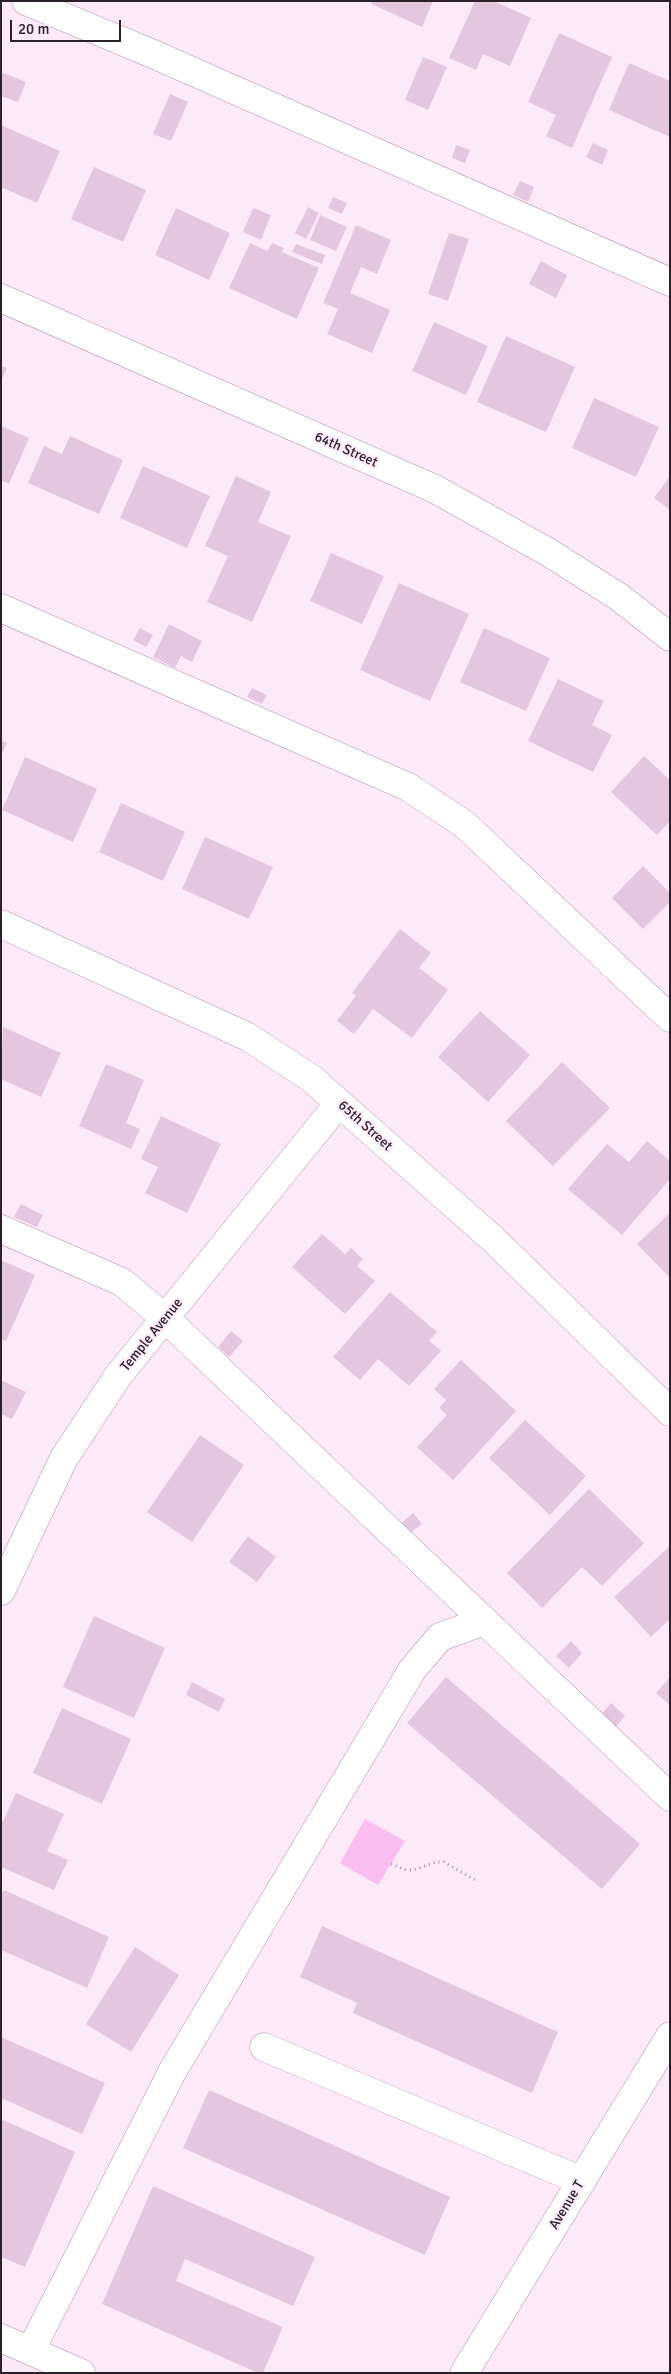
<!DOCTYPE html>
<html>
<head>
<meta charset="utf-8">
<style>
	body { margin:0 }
	#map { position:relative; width:671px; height:2374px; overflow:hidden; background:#fdeaf9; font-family:Signika,sans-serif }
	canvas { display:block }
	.frame { position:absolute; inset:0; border:2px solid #2c202a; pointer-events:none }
	.scale { position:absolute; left:10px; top:20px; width:111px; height:22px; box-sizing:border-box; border:2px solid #2c202a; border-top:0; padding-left:6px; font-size:15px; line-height:18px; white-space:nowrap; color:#2c202a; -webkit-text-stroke:4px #fdeaf9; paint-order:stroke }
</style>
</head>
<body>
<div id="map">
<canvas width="671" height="2374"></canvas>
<div class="frame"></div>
<div class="scale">20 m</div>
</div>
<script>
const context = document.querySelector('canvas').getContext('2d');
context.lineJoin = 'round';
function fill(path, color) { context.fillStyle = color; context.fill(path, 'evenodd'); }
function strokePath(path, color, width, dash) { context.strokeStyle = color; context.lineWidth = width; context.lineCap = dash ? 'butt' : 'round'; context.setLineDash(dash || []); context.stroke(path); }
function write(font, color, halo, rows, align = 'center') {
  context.font = font + ' Signika,sans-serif'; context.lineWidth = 4.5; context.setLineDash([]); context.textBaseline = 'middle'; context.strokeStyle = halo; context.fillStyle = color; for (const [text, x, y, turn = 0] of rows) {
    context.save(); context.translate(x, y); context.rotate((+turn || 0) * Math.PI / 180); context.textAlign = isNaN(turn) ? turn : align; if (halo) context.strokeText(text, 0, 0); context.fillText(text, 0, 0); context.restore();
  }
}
fill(new Path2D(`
	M365 1819 405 1841 378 1885 340 1863Z`), '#f9beef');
fill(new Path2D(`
	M373 1H433L422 27 371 4Z
	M475 1H494L531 18 510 66 483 54 476 70 449 58Z
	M559 33 612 57 572 148 546 136 556 115 528 102Z
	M423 57 447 67 428 110 405 100Z
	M629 63 670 81V137L609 110Z
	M1 72 26 82 18 102 1 96Z
	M170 94 188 102 171 141 153 134Z
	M1 125 60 151 37 203 1 187Z
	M593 143 608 150 602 165 586 157Z
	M456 145 470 150 465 163 452 158Z
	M94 167 146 190 123 242 71 219Z
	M520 181 534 187 528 202 513 195Z
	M333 197 347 203 342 214 328 208Z
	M308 207 319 213 306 239 295 233Z
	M176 208 230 233 209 280 155 255Z
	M253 208 271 215 261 240 243 232Z
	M320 215 347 227 336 251 310 240Z
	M356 225 391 240 377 274 361 267 350 293 390 310 372 353 327 334 338 309 323 303Z
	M449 233 469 239 448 301 428 294Z
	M250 243 267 251 272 243 284 248 282 252 319 268 297 319 229 288Z
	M296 244 325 255 322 264 292 252Z
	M541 261 567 275 556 298 529 284Z
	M434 322 488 346 466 395 412 371Z
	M506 336 575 367 546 432 477 402Z
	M1 366 7 368 1 381Z
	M594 398 659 427 636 477 572 448Z
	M1 426 29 438 9 484 1 480Z
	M70 436 123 460 99 514 28 483 44 446 62 454Z
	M143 466 210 496 187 548 120 518Z
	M236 476 271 492 258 522 291 536 252 622 207 602 228 556 205 546Z
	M670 476V510L654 498Z
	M331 553 384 576 362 624 310 601Z
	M399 583 469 614 430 701 360 670Z
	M169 624 202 641 192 662 181 656 175 668 153 657Z
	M140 628 153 635 146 647 133 640Z
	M484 628 550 658 526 711 460 682Z
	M558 679 604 701 592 725 612 735 593 772 528 741Z
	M252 688 267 695 262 704 247 697Z
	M1 740 7 743 1 756Z
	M644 756 670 780V821L657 835 611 792Z
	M25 757 97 789 73 842 2 810Z
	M121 803 185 832 163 881 99 852Z
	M205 837 273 867 249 919 182 889Z
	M643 866 670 893V902L643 929 612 898Z
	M400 929 431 953 419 968 448 990 412 1038 373 1009 354 1034 337 1021 356 996 352 993Z
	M480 1011 530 1055 488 1102 438 1057Z
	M3 1027 61 1053 41 1097 1 1079Z
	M562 1062 610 1108 553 1166 506 1121Z
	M106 1064 144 1080 126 1123 140 1129 131 1149 79 1126Z
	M161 1116 221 1144 187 1213 145 1193 158 1167 141 1159Z
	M647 1141 670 1161V1179L622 1235 568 1189 607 1144 629 1162Z
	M21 1204 43 1215 37 1227 14 1217Z
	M670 1213V1278L637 1244Z
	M322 1234 345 1254 351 1248 363 1259 357 1266 375 1281 345 1314 292 1267Z
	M1 1260 35 1275 6 1341 1 1339Z
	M390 1292 437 1332 429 1341 441 1351 409 1386 378 1359 360 1380 333 1357Z
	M231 1331 243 1341 229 1357 218 1347Z
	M461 1360 516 1411 453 1480 417 1447 447 1415 439 1408 446 1400 434 1389Z
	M1 1380 26 1392 12 1419 1 1414Z
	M525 1420 586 1476 550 1515 489 1458Z
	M200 1435 244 1465 192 1542 147 1512Z
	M589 1489 644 1543 602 1586 582 1567 542 1608 507 1573Z
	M413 1513 422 1524 409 1534 400 1524Z
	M248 1536 276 1557 257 1582 229 1562Z
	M670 1546V1619L651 1637 614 1597Z
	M94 1616 165 1648 134 1718 63 1687Z
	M571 1641 582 1653 569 1668 556 1656Z
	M446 1677 640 1844 602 1889 407 1723Z
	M670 1677V1705L656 1693Z
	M192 1682 225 1699 219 1712 186 1695Z
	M611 1703 625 1716 613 1730 599 1717Z
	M62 1708 131 1739 102 1804 33 1773Z
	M16 1793 64 1814 47 1851 68 1860 54 1890 1 1867V1825Z
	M4 1890 109 1937 87 1988 1 1950V1896Z
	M322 1926 558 2032 532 2093 353 2013 357 2003 300 1977Z
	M135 1947 179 1975 131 2052 86 2024Z
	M1 2037 105 2083 82 2134 1 2098Z
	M209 2090 450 2197 425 2255 183 2148Z
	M1 2119 75 2152 25 2267 1 2257Z
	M153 2186 315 2257 293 2306 185 2259 176 2281 283 2327 263 2373H258L102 2304Z`), '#e5c6df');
const minor = new Path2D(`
	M26 1 153 54 670 282
	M1 298 435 489 548 552 619 597 670 637
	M1 608 408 787 464 824 670 1018
	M1 924 248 1037 312 1079 495 1241 670 1412
	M1 1229 122 1282 165 1318 670 1797
	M1 1591 64 1458 118 1376 339 1103
	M264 2047 582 2181
	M1 2338 81 2373
	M31 2350 172 2072 412 1670 440 1637 484 1621
	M464 2373 670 2036`);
strokePath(minor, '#af92aa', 29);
strokePath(new Path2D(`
	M391 1864 406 1870H414L436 1862H444L475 1880`), '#a1919e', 3, [1, 4]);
strokePath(minor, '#fff', 28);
write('14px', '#2c202a', '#fdeaf9', [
	["64th Street",346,450,24],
	["65th Street",365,1126,42],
	["Temple Avenue",152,1335,-51],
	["Avenue T",567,2205,-59]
]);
</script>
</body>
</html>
